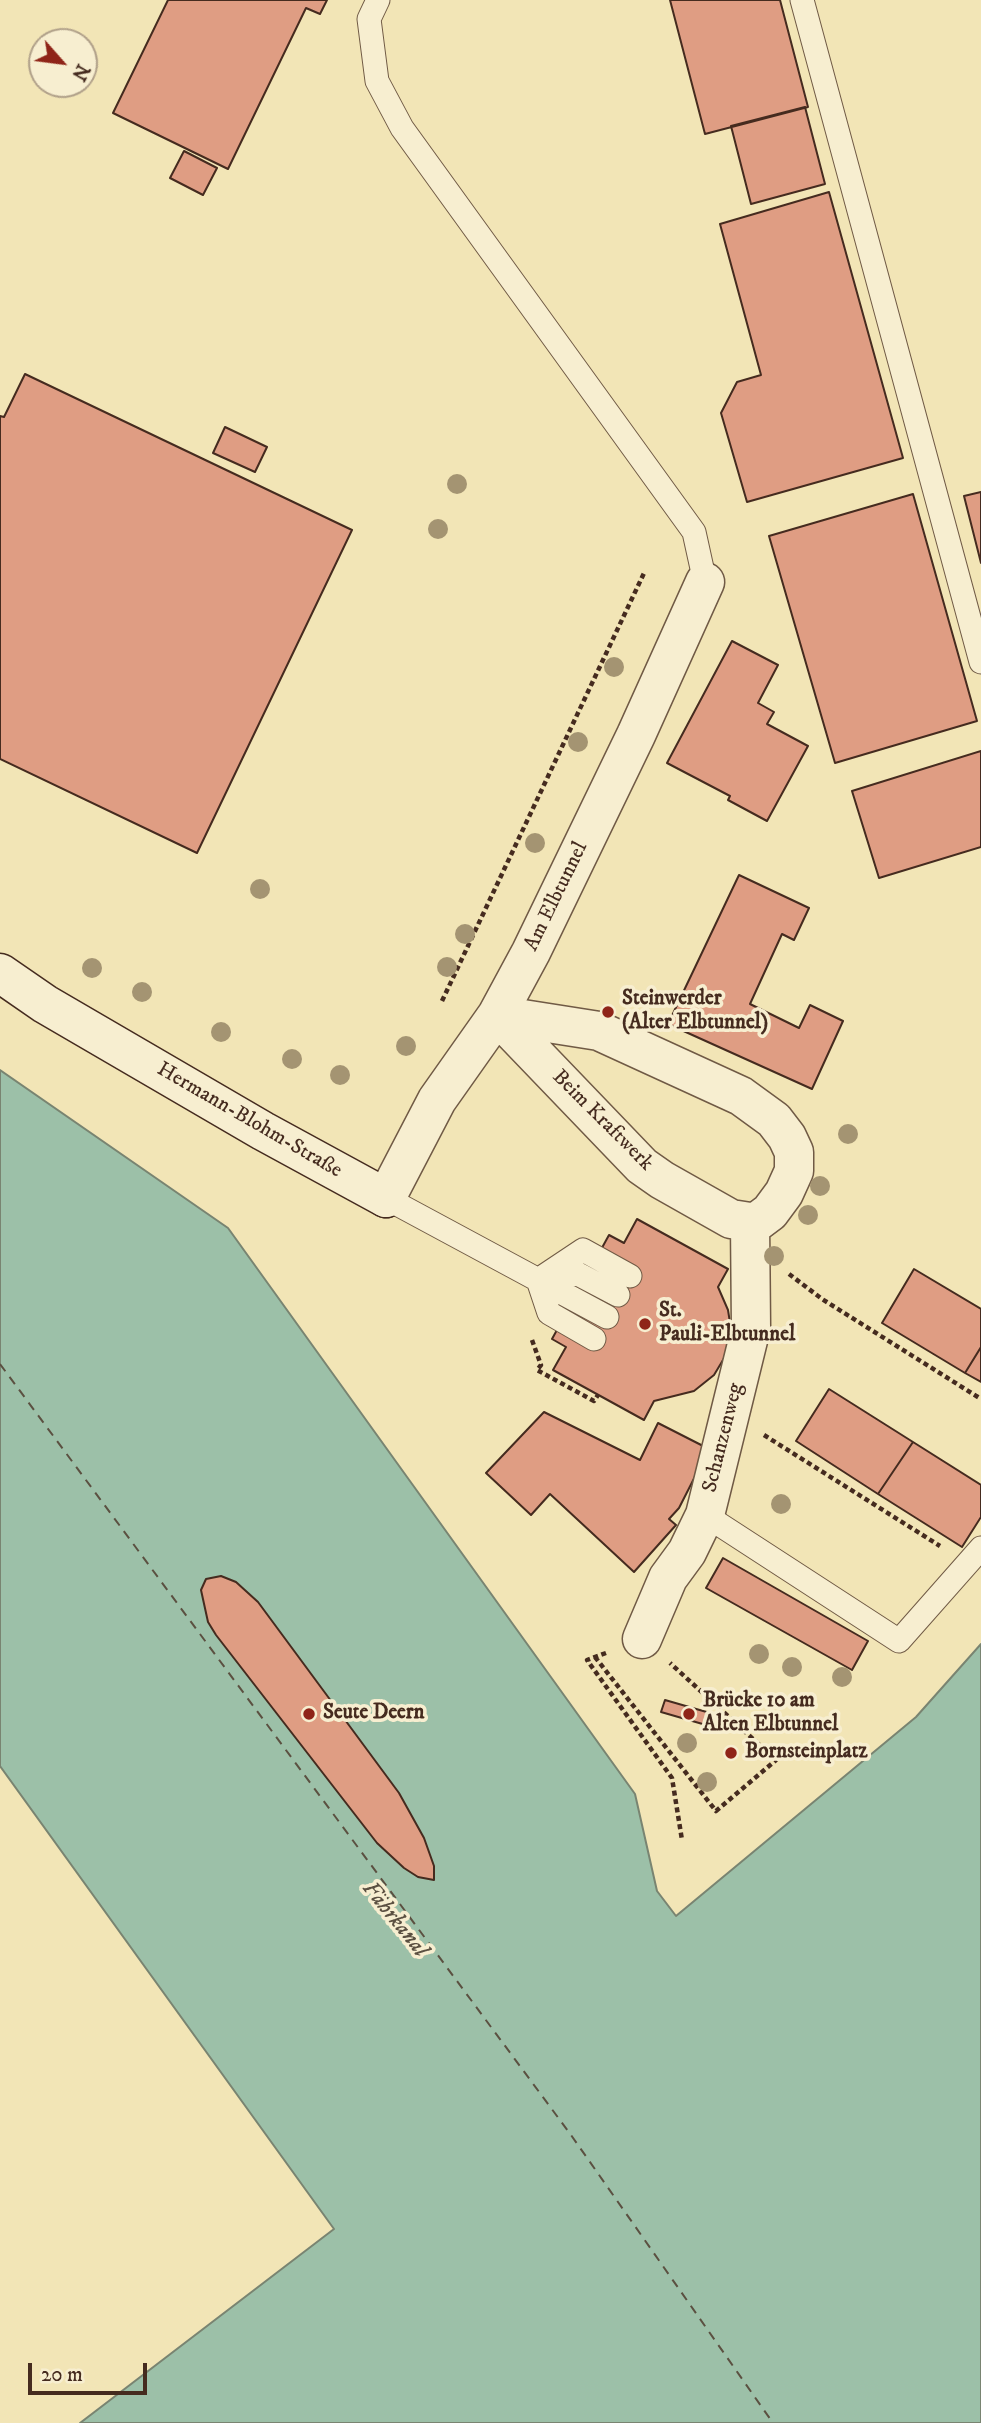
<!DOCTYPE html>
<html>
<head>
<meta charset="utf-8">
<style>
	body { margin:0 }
	#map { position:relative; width:981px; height:2423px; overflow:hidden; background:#f2e5b6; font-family:"IM FELL DW Pica",serif }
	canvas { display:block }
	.north { position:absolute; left:28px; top:28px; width:70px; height:70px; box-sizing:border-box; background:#f7eed0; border:2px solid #b0a089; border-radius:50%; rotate:118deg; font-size:19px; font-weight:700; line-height:28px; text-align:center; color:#452b1f }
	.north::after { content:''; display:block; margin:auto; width:24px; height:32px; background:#8f2418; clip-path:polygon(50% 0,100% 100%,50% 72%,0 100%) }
	.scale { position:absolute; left:28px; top:2363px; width:119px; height:32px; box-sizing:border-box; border:4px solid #452b1f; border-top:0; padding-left:9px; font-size:21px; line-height:24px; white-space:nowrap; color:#452b1f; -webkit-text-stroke:5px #f7eed0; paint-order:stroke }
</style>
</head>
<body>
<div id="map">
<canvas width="981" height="2423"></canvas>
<div class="north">N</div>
<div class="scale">20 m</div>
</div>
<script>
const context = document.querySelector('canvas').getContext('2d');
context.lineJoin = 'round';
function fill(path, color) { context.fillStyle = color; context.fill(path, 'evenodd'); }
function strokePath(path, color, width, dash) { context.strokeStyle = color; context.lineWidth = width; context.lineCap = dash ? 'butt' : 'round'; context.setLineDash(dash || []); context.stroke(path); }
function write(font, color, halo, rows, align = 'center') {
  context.font = font + ' "IM FELL DW Pica",serif'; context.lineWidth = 7; context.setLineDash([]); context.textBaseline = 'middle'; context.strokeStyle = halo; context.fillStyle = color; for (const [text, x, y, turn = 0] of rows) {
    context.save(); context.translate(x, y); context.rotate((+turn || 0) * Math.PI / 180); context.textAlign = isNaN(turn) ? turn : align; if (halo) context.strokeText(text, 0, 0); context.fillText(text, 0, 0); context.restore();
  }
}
const water = new Path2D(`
	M0 1070 228 1228 635 1794 657 1891 676 1916 916 1717 981 1644V2423H80L334 2229 0 1766Z`);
fill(water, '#9cc0a8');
strokePath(water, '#798471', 2);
strokePath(new Path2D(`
	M0 1364 571 2135 773 2423`), '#5b5041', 2, [9, 7]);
const building = new Path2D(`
	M168 0H327L320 14 306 8 228 169 113 113Z
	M670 0H780L808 107 705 134Z
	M805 107 825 184 751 204 731 126Z
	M184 151 217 168 203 195 170 178Z
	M829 192 903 458 747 502 721 413 737 382 761 375 720 224Z
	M25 374 352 530 197 853 0 759V416L4 417Z
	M225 427 267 447 255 472 213 453Z
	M981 492V563L964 496Z
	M913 494 977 721 835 763 769 536Z
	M732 641 778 665 758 703 774 712 767 724 808 746 767 821 728 800 730 796 667 763Z
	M981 751V847L879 878 852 791Z
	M739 875 809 908 794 940 782 934 750 1004 799 1028 810 1005 843 1021 812 1089 668 1024Z
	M637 1219 728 1269 718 1287 728 1310 731 1329 726 1355 714 1375 694 1391 654 1401 644 1420 553 1370 566 1347 552 1339 609 1235 624 1243Z
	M914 1269 981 1309V1347L965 1373 882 1323Z
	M981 1347V1382L965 1373Z
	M829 1389 913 1442 878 1494 796 1441Z
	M544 1412 640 1460 658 1423 709 1449 679 1508 669 1519 676 1525 634 1572 550 1494 531 1515 486 1473Z
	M913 1442 981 1485V1517L962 1547 878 1494Z
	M723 1558 868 1641 852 1670 706 1588Z
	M221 1576 236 1582 258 1602 399 1793 424 1838 434 1866V1880L418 1877 404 1868 377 1843 216 1635 208 1622 201 1590 206 1579Z
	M665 1700 717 1715 713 1727 661 1712Z`);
fill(building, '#df9d83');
strokePath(building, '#452b1f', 2);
const lane = new Path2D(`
	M378 0 369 19 377 81 402 128 694 532 705 582
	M802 0 981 662
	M386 1198 607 1317
	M545 1279 578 1274 618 1295
	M538 1280 583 1250 630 1276
	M538 1280 549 1313 594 1339
	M705 1515 899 1641 981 1548`);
const street = new Path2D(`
	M497 1015 599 1031 741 1096 774 1120 787 1137 794 1152V1171L784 1193 770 1212 758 1221 750 1222 731 1219 662 1180 642 1166Z
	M386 1198 437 1100 497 1015 531 952 636 735 705 582
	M642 1639 668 1578 687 1552 705 1515 751 1328 750 1222`);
const secondary = new Path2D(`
	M0 973 45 1004 263 1131 386 1198`);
strokePath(lane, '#705a45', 25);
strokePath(street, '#705a45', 41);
strokePath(secondary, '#452b1f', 41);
strokePath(new Path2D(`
	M442 1001 645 571
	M789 1274 822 1299 981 1399
	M532 1340 541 1365 537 1370 594 1401 598 1395
	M764 1435 940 1546
	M606 1653 587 1660 672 1778 682 1840
	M595 1657 716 1811 776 1760 670 1663`), '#452b1f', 4.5, [5, 3.5]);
strokePath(lane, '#f7eed0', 23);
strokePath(street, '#f7eed0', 38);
strokePath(secondary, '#f7eed0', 38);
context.fillStyle = '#a49472';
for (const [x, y] of [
	[457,484],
	[438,529],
	[614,667],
	[578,742],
	[535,843],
	[260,889],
	[465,934],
	[447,967],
	[92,968],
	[142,992],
	[221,1032],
	[406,1046],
	[292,1059],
	[340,1075],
	[848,1134],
	[820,1186],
	[808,1215],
	[774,1256],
	[781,1504],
	[759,1654],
	[792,1667],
	[842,1677],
	[687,1743],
	[707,1782]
]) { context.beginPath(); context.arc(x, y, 10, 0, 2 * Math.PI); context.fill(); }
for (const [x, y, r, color] of [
	[608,1012,7,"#8f2418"],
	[645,1324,7,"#8f2418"],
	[309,1714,7,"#8f2418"],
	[689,1714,7,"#8f2418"],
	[731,1753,7,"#8f2418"]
]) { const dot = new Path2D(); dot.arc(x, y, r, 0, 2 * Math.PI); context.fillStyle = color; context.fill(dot); strokePath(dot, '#f7eed0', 2.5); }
write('21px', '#452b1f', '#f7eed0', [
	["Am Elbtunnel",557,897,-64],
	["Hermann-Blohm-Straße",249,1121,30],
	["Beim Kraftwerk",602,1121,45],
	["Schanzenweg",724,1438,-76]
]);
write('bold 21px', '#452b1f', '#f7eed0', [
	["Steinwerder",622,1000],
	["(Alter Elbtunnel)",622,1024],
	["St.",659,1312],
	["Pauli-Elbtunnel",659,1336],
	["Brücke 10 am",703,1702],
	["Alten Elbtunnel",703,1726],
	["Seute Deern",323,1714],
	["Bornsteinplatz",745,1753]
], 'left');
write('italic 23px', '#5b5041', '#f7eed0', [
	["Fährkanal",394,1920,51]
]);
</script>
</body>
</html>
